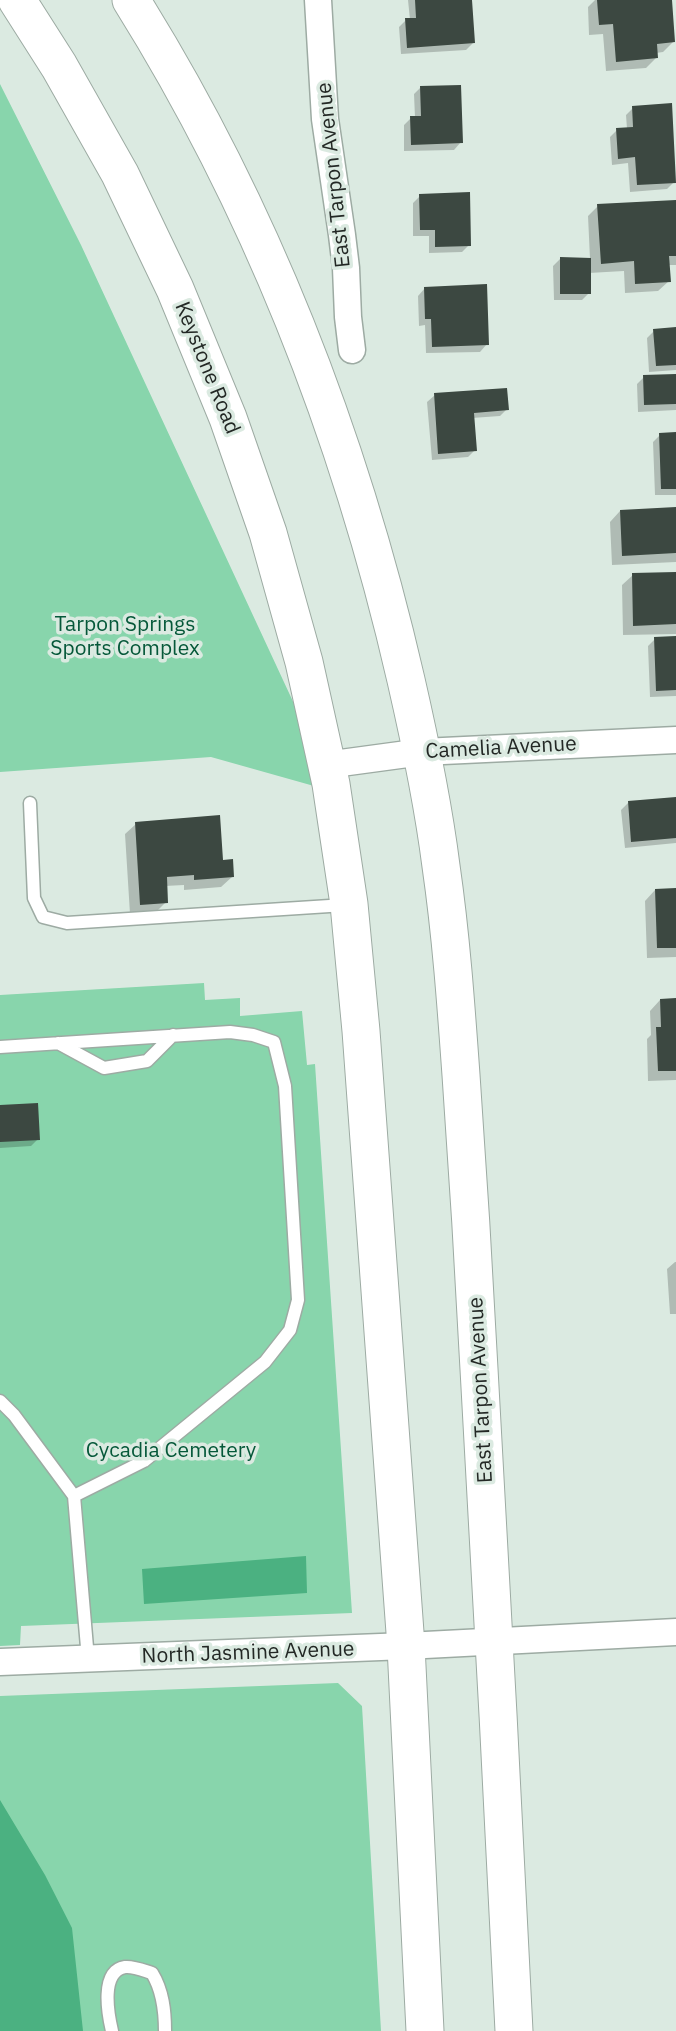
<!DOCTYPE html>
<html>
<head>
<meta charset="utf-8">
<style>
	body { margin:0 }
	canvas { display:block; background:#dbeae1 }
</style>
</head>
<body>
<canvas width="676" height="2031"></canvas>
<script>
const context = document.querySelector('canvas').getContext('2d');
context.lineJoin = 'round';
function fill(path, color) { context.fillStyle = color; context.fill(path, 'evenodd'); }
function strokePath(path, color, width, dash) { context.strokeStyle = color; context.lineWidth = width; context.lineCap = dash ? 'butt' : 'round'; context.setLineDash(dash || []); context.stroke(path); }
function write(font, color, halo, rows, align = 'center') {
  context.font = font + ' "IBM Plex Sans",sans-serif'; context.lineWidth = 7; context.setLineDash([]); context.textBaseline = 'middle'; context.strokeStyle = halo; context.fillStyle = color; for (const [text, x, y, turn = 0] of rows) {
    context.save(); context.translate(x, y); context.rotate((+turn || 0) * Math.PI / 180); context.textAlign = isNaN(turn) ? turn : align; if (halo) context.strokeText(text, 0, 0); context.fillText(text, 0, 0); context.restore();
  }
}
fill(new Path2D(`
	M0 84 81 245 296 708 314 786 211 757 0 772Z
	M204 983 205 1000 240 998V1016L302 1011 307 1065 315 1064 352 1613 21 1626 20 1645 0 1646V995Z
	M338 1683 362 1706 381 2031H0V1696Z`), '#88d5ac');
fill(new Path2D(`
	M306 1556 307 1593 144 1604 142 1569Z
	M0 1800 45 1875 72 1928 83 2031H0Z`), '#4bb181');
fill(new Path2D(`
	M408 0H470L473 43 466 50 401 54 399 27 406 20H410Z
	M595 0H670L673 42 663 52 656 53V58L646 68 606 71 603 34 589 35 588 7Z
	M421 87 461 142 454 150 404 151V125L411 118H415L414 94Z
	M633 108 674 182 667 189 630 192 628 163 612 165 610 137 617 130 627 129 626 115Z
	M420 196 469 245 462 252 429 253V236H413V203Z
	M676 201V265H668L669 281 658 291 625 293 624 271 589 273V293L582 300H554L553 266 560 259H590L588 216 598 206Z
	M425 288 487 344 480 352 426 353 425 325 419 326 418 296Z
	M676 329V370L649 372 647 338 654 331Z
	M676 376V410L638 412 637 384 644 377Z
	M435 395 507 409 500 416 472 418 475 450 468 457 432 460 427 402Z
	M676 434V495H655L653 442 660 435Z
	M676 509V562L612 565 610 522 620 511Z
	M676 574V634L623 635 622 585 633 575Z
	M676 638V696L650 697 648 646 655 639Z
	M676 798V843L625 848 621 810 628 803Z
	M136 824 221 862 232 877 221 887 184 890V885L165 886 166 902 156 912 130 914 125 834Z
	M655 890H676V957L647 958 645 901Z
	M660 1000H676V1080L648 1081 647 1039 651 1035 650 1011Z
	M0 1107 38 1139 31 1146 0 1148Z
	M675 1262H676V1314H670L667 1269Z`), '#0003');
fill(new Path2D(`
	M415 0H472L475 43 407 48 405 18H416Z
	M597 0H672L675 42 657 44 658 58 616 62 613 24 599 25Z
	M461 85 463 143 411 145 410 116H421L420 86Z
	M672 103 676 183 637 185 635 157 618 159 616 128 633 127 632 106Z
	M470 192 471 246 435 247V230H420L419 194Z
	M676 200V256H669L671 282 635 284 634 261 601 264 597 204Z
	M560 257 591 258V294H560Z
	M487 284 489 345 432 347 431 319H425L424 287Z
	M676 327V365L656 366 653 329Z
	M676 374V404L644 405 643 375Z
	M507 388 509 410 474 413 477 451 438 454 434 393Z
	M676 432V489H661L659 433Z
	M676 507V553L622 556 620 510Z
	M676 572V624L633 626 632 573Z
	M676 636V690L656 691 654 637Z
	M676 797V838L631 842 628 801Z
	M220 815 223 860 233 859 234 877 194 880V875L167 877 168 903 140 905 135 822Z
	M676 888V948H657L655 889Z
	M676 998V1071H658L656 1027H661L660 999Z
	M38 1103 40 1140 0 1142V1105Z`), '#3c4841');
const lane = new Path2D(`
	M30 803 34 898 43 917 67 923 345 905
	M58 1043 104 1068 147 1061 173 1035
	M0 1047 230 1032 253 1035 274 1042 285 1086 298 1300 290 1330 265 1362 144 1461 74 1496
	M0 1401 14 1415 74 1496 88 1659
	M112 2031C108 2014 100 1971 125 1967 134 1966 145 1971 152 1973 163 1991 165 2011 165 2031`);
const street = new Path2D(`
	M318 0 325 119 342 235 346 268 348 317 352 350
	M326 765 422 752 676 740
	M0 1662 406 1646 676 1632`);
const secondary = new Path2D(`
	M17 0 59 66 120 174 175 289 228 418 268 533 304 662 331 784 349 904 361 1031 406 1646 425 2031
	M131 0C261 208 351 441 406 680 420 741 433 803 441 866 451 935 456 1005 461 1075 468 1173 474 1271 479 1369 492 1590 503 1810 514 2031`);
strokePath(lane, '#9daba3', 15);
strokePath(street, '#9daba3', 29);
strokePath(secondary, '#9daba3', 39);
strokePath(lane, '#fff', 12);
strokePath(street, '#fff', 26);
strokePath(secondary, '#fff', 37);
write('21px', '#232825', '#dbeae1', [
	["East Tarpon Avenue",334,175,-96],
	["Keystone Road",207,368,68],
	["Camelia Avenue",501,748,-3],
	["East Tarpon Avenue",481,1390,-93],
	["North Jasmine Avenue",248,1653,-2]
]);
write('21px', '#055839', '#dbeae1', [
	["Tarpon Springs",125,625],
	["Sports Complex",125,649],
	["Cycadia Cemetery",171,1451]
]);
</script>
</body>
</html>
